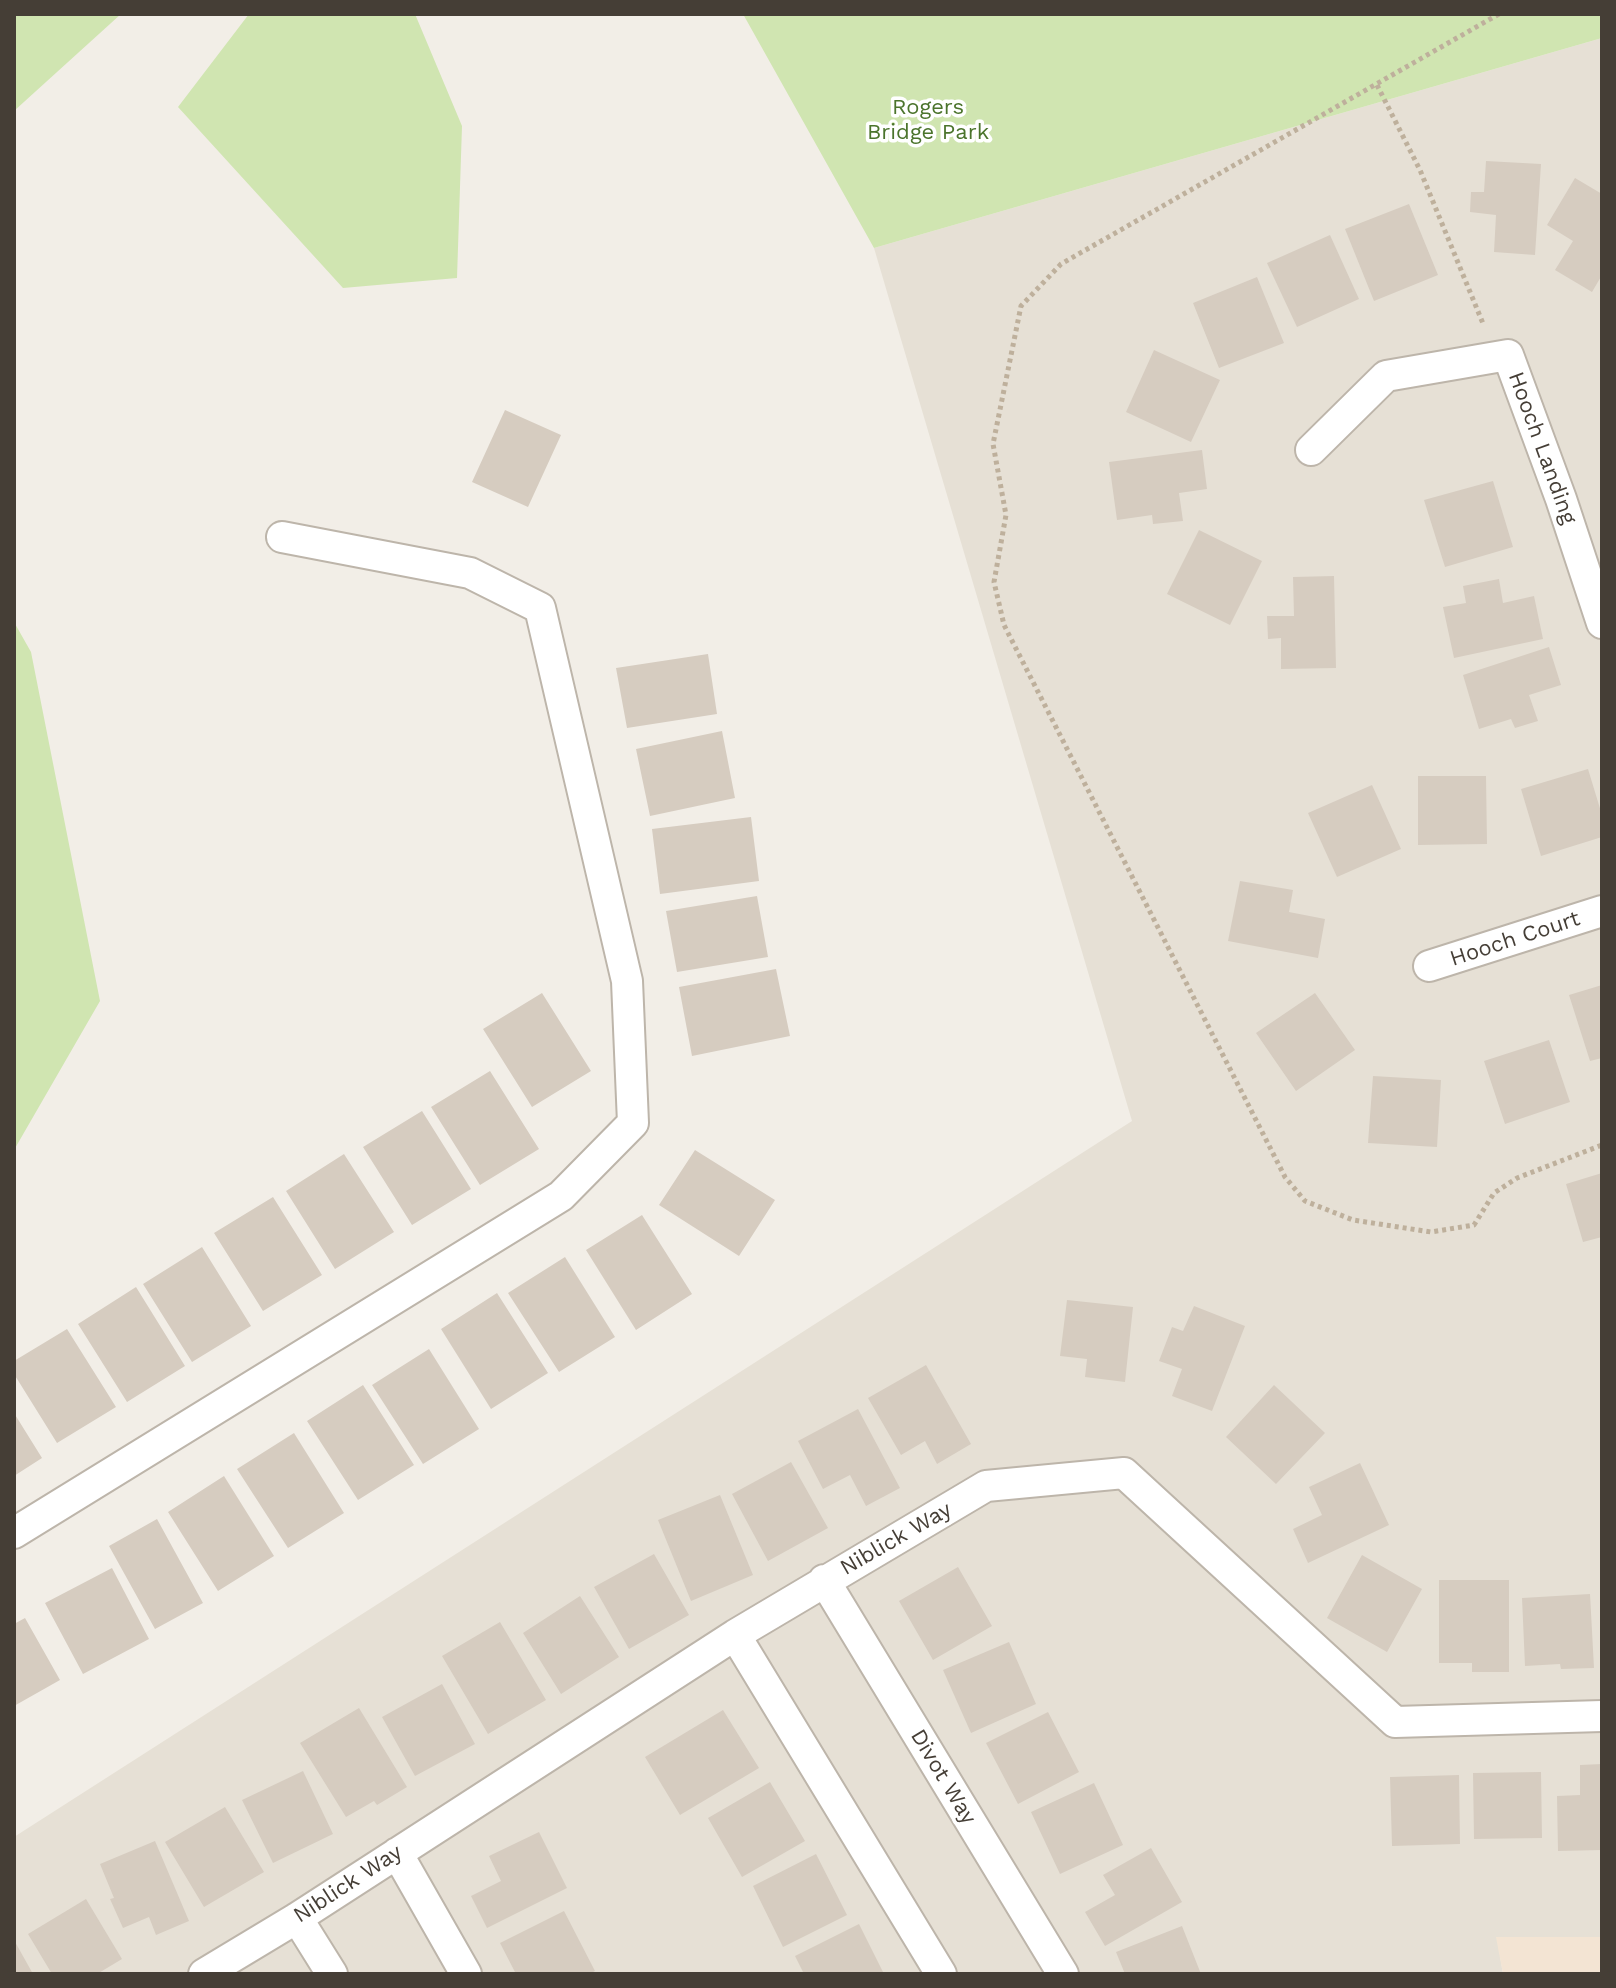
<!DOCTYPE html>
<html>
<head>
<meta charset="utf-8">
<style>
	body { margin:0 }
	#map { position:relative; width:1616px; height:1988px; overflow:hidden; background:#f2eee7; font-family:"Work Sans",sans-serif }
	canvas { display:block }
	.frame { position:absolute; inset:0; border:16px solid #453e36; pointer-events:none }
</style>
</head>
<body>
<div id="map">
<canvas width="1616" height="1988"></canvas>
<div class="frame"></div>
</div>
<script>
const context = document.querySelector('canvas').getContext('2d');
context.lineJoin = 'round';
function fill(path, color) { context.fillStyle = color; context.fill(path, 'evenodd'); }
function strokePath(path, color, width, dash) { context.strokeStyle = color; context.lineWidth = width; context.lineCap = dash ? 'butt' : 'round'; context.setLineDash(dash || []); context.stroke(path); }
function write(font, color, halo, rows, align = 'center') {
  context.font = font + ' "Work Sans",sans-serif'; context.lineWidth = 7; context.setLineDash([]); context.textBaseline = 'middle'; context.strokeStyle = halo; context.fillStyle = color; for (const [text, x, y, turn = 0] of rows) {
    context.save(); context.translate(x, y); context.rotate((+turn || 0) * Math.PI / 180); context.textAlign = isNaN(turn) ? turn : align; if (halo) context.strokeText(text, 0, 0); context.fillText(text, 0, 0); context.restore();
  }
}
fill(new Path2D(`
	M1602 38V1937H1497L1503 1974H14V1837L1132 1121 874 248Z`), '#e6e0d5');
fill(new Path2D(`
	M1496 1937H1602V1974H1503Z`), '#f3e4d3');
fill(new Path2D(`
	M14 14H121L14 111Z
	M249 14H415L462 126 457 278 343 288 178 107Z
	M743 14H1602V38L874 248Z
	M14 622 31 652 100 1001 14 1150Z`), '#d0e5b1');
fill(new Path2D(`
	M1486 161 1541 164 1535 255 1494 252 1496 215 1470 212 1471 192H1484Z
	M1575 178 1602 194V275L1592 292 1555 270 1573 241 1547 225Z
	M1409 204 1438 275 1374 301 1345 229Z
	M1330 235 1359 299 1297 327 1267 263Z
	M1257 277 1284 343 1219 368 1193 303Z
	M1154 350 1220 380 1191 442 1126 412Z
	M505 410 561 435 528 507 472 482Z
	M1202 450 1207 489 1179 493 1183 521 1153 524 1152 515 1117 520 1109 462Z
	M1493 481 1513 547 1445 567 1424 500Z
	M1199 530 1262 561 1230 625 1167 594Z
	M1334 576 1336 668 1281 669V638L1268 639 1267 616H1294L1293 577Z
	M1499 579 1503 603 1534 596 1543 639 1454 658 1443 607 1466 603 1463 586Z
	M1549 647 1561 685 1529 695 1538 721 1515 728 1511 719 1479 729 1463 675Z
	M708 654 717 714 627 728 616 668Z
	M722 731 735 798 650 816 636 749Z
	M1588 769 1602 815V837L1541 856 1521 789Z
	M1418 776H1486L1487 844 1418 845Z
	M1372 785 1401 849 1337 877 1308 813Z
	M751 817 759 881 660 894 652 829Z
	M1240 881 1293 890 1289 912 1325 919 1318 958 1228 941Z
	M757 896 768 957 677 972 666 911Z
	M776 969 790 1036 692 1056 679 987Z
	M1602 985V1058L1590 1061 1569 995Z
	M542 993 591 1071 532 1107 483 1029Z
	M1315 993 1355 1050 1296 1091 1256 1033Z
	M1549 1040 1570 1102 1505 1124 1484 1061Z
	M490 1071 539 1149 480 1185 431 1107Z
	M1373 1076 1441 1080 1437 1147 1368 1143Z
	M422 1111 471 1189 412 1225 363 1147Z
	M695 1150 775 1200 739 1256 659 1205Z
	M344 1154 394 1232 335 1269 286 1191Z
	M1602 1173V1237L1583 1242 1566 1184Z
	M273 1197 322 1275 263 1311 214 1233Z
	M642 1215 692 1294 636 1330 586 1250Z
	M202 1247 251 1326 192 1362 143 1284Z
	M565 1257 615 1337 559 1372 508 1293Z
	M136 1287 185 1366 127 1402 78 1324Z
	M497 1293 548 1373 491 1409 441 1329Z
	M1067 1300 1133 1307 1125 1382 1085 1377 1087 1359 1060 1356Z
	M1194 1306 1245 1326 1212 1411 1172 1396 1182 1369 1159 1361 1172 1327 1183 1331Z
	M67 1329 116 1407 57 1443 14 1374V1361Z
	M429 1349 479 1429 423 1464 372 1385Z
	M926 1365 971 1444 937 1464 925 1441 901 1455 868 1398Z
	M363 1385 414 1465 358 1500 307 1421Z
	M1274 1385 1325 1433 1276 1484 1226 1437Z
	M858 1409 900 1488 866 1506 850 1475 823 1489 798 1441Z
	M14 1413 42 1458 14 1476Z
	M294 1433 344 1513 288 1548 237 1469Z
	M791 1462 828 1528 768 1561 732 1494Z
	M1360 1463 1389 1525 1308 1563 1293 1529 1322 1515 1309 1487Z
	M224 1476 274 1556 218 1591 168 1512Z
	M720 1495 753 1575 691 1601 658 1520Z
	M157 1519 203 1603 155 1629 109 1546Z
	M654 1554 689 1615 629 1649 594 1587Z
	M1362 1555 1422 1589 1387 1652 1327 1618Z
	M958 1567 992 1626 933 1660 899 1601Z
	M112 1568 149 1639 83 1674 45 1603Z
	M1439 1580H1509V1672H1472V1663H1439Z
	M1590 1594 1594 1668 1561 1669 1560 1664 1525 1666 1522 1598Z
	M580 1596 619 1657 561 1694 523 1633Z
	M25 1618 60 1680 14 1706V1624Z
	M500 1622 546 1700 488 1734 442 1656Z
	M1009 1642 1036 1704 971 1733 943 1670Z
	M442 1684 475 1744 415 1776 382 1717Z
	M359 1708 407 1787 377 1805 374 1801 346 1817 300 1743Z
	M723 1710 759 1768 680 1815 645 1757Z
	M1048 1712 1079 1772 1018 1804 986 1743Z
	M1602 1764V1850L1558 1851 1557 1796 1580 1795V1765Z
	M303 1771 333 1834 273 1863 242 1800Z
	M1541 1772 1542 1838 1474 1839 1473 1773Z
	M1459 1775 1460 1844 1392 1846 1390 1777Z
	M770 1782 805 1841 742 1877 708 1818Z
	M1094 1783 1123 1845 1060 1874 1031 1812Z
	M225 1807 264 1872 204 1907 165 1842Z
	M539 1832 567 1888 487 1928 471 1896 501 1881 489 1856Z
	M155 1841 189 1921 156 1935 149 1917 123 1928 110 1899 114 1898 100 1864Z
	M1151 1848 1182 1902 1105 1946 1085 1912 1115 1895 1103 1875Z
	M816 1854 847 1915 783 1947 753 1886Z
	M86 1899 122 1959 97 1974H52L28 1934Z
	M564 1911 595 1971 589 1974H516L500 1943Z
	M859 1924 884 1974H804L795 1956Z
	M1182 1926 1201 1974H1125L1116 1952Z
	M14 1940 33 1974H14Z`), '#d6ccc0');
const street = new Path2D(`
	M1311 450 1386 376 1508 355 1561 499 1602 623
	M1429 966 1602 911
	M14 1533 561 1196 633 1123 627 981 540 608 470 573 282 537
	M824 1580 1063 1974
	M735 1635 941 1974
	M397 1853 466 1974
	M297 1918 332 1974
	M204 1974 297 1918 735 1635 986 1486 1124 1473 1395 1722 1602 1716`);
strokePath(street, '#bdb5aa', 34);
strokePath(new Path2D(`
	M1499 14 1061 264 1021 306 993 444 1006 515 994 582 1004 625 1285 1177 1305 1201 1353 1220 1431 1232 1474 1225 1494 1193 1517 1178 1602 1145
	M1377 85 1420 170 1484 326`), '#beb09c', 5, [4, 4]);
strokePath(street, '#fff', 30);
write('22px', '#4b742c', '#fff', [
	["Rogers",928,108],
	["Bridge Park",928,133]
]);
write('22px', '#453e36', '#fff', [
	["Hooch Landing",1542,448,70],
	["Hooch Court",1515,939,-18],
	["Niblick Way",896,1539,-30],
	["Divot Way",943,1777,59],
	["Niblick Way",348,1884,-33]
]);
</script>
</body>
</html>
